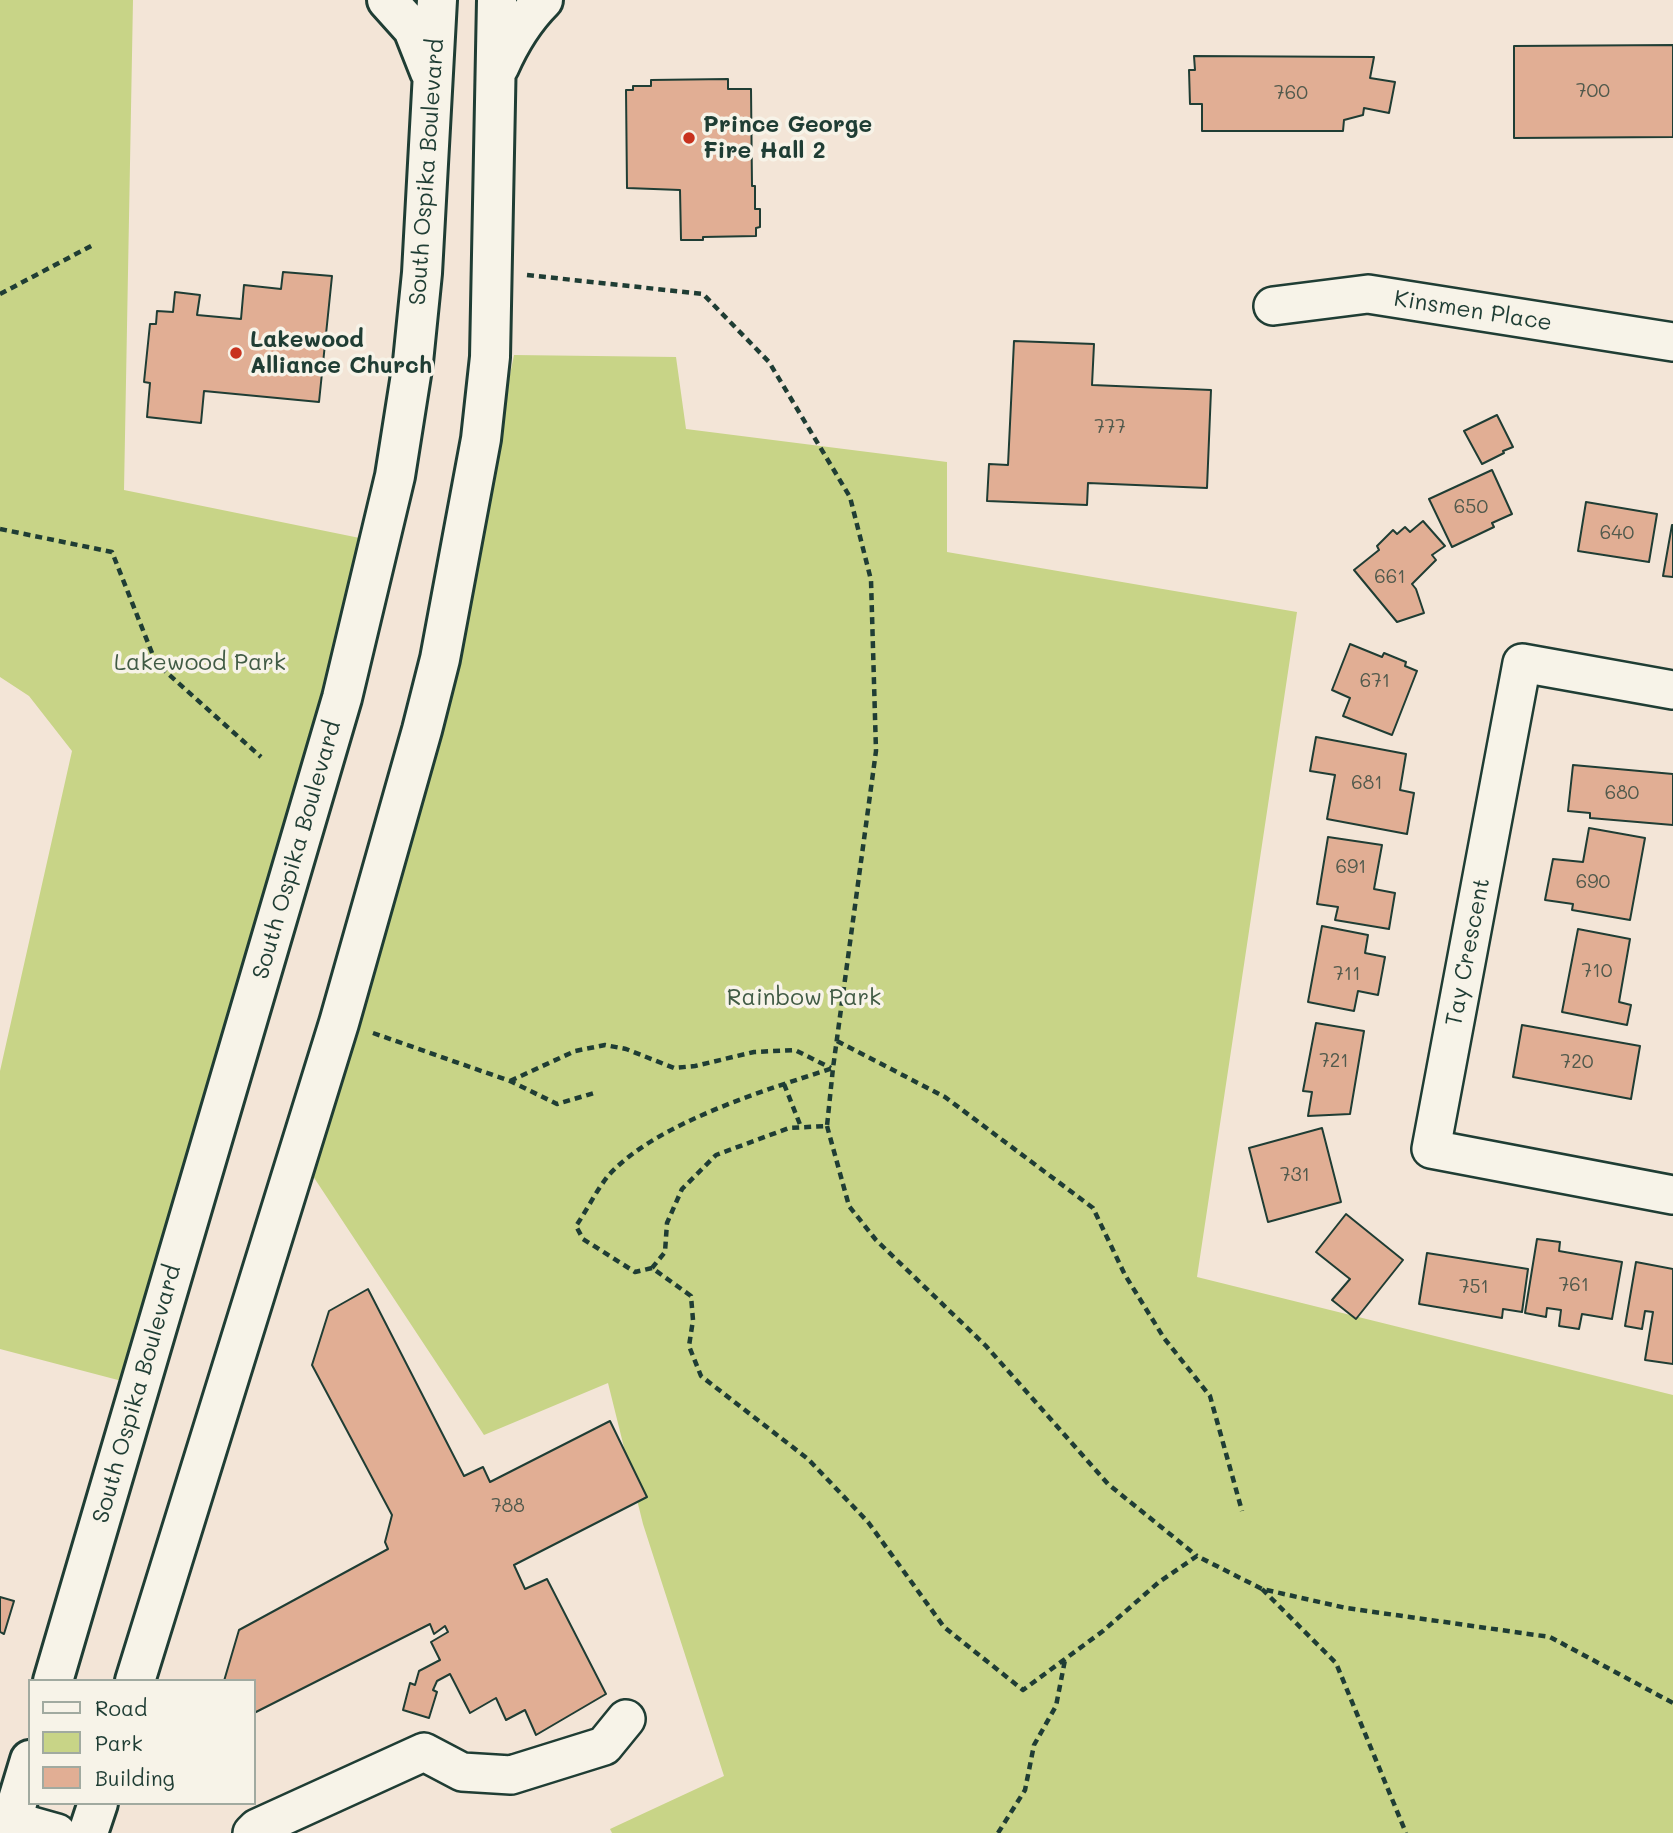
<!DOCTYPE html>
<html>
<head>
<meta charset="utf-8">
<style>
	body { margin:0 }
	#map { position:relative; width:1673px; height:1833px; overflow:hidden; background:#f3e5d7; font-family:Mali,sans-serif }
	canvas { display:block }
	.legend { position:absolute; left:28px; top:1679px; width:228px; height:126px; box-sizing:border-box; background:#f7f3e8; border:2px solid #a1aaa0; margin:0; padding:9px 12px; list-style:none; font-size:21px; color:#1f3d34 }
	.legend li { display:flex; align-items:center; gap:14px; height:35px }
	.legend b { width:35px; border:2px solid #a1aaa0 }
</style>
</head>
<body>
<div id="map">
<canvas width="1673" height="1833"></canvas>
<ul class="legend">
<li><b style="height:9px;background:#f7f3e8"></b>Road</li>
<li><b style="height:19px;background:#c8d487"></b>Park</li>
<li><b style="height:19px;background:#e1ae94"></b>Building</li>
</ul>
</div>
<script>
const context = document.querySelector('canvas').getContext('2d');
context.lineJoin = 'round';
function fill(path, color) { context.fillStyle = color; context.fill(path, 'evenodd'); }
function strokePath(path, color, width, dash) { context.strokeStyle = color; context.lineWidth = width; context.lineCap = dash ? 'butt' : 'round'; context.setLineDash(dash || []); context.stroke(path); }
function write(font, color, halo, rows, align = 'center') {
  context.font = font + ' Mali,sans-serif'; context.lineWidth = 7; context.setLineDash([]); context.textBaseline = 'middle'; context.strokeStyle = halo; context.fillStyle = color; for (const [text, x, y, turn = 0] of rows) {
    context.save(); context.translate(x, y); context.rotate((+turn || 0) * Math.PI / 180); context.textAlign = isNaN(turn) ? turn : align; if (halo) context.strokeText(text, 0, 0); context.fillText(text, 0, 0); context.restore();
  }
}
fill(new Path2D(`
	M0 0H133L124 490 399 546 137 1385 0 1349V1071L72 751 29 696 0 677Z
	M514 355 676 357 686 429 947 462V552L1297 612 1197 1277 1673 1395V1833H612L610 1829 724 1776 643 1524 608 1383 484 1435 303 1161 438 728Z`), '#c8d487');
const building = new Path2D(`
	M1673 45V137L1514 138V46Z
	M1194 56 1374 57 1370 78 1395 82 1389 113 1364 108 1363 115 1344 120 1343 131H1202V104H1190L1189 70H1195Z
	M728 79V89H751L752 186H755V209H760V227L756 228V236L703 237V240H681L680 190 627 188 626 90H633V86H651V80Z
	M283 272 332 276 319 402 204 391 201 423 147 417 150 383 144 382 150 324H156L157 311 173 312 175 292 200 295 197 315 241 319 244 285 281 289Z
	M1014 341 1094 344 1092 385 1211 390 1207 488 1088 483 1087 505 987 501 989 464 1008 465Z
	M1497 415 1513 447 1503 451 1504 453 1482 464 1464 431Z
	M1492 470 1512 514 1492 523 1494 527 1452 547 1429 499Z
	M1586 502 1657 514 1649 562 1578 551Z
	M1423 521 1445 546 1432 555 1436 560 1412 584 1416 589 1424 613 1397 622 1354 570 1379 550 1377 546 1393 530 1397 534 1405 527 1410 532Z
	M1672 525H1673V577L1663 576Z
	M1350 644 1382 657 1384 653 1406 662 1405 666 1417 671 1392 735 1343 716 1350 698 1332 690Z
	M1316 737 1406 754 1400 790 1414 793 1407 834 1327 819 1335 775 1310 771Z
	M1573 765 1673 774V825L1590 818V813L1568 811Z
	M1589 828 1645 838 1630 920 1572 910 1573 904 1545 900 1553 859 1583 862Z
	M1328 837 1382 845 1374 889 1395 893 1389 929 1335 920 1338 907 1317 904Z
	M1322 926 1368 935 1365 953 1385 957 1378 995 1358 991 1354 1011 1308 1002Z
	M1578 929 1630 939 1619 1002 1631 1005 1627 1025 1562 1012Z
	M1316 1023 1364 1031 1350 1114 1308 1116 1312 1092 1303 1091Z
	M1522 1025 1640 1046 1631 1099 1513 1077Z
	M1322 1128 1341 1202 1268 1222 1249 1148Z
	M1346 1214 1403 1260 1356 1319 1332 1300 1350 1279 1316 1252Z
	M1537 1239 1560 1242 1559 1251 1622 1262 1612 1319 1582 1314 1579 1329 1559 1326 1561 1310 1547 1308 1546 1317 1525 1313Z
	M1427 1253 1528 1269 1522 1312 1503 1309 1502 1318 1419 1304Z
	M1636 1262 1673 1269V1364L1645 1360 1653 1312 1645 1311 1642 1329 1625 1326Z
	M368 1289 464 1476 483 1467 490 1482 610 1421 647 1497 514 1565 525 1589 547 1579 606 1694 536 1735 525 1710 506 1720 496 1698 470 1713 450 1674 437 1681 433 1690 437 1692 429 1718 403 1710 410 1683 415 1685 419 1671 440 1660 431 1642 448 1632 445 1626 434 1634 430 1624 254 1713V1681H224L239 1630 388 1549 385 1542 392 1515 312 1365 329 1311Z
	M0 1597 14 1601 4 1634 0 1632Z`);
fill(building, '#e1ae94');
strokePath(building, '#1f3d34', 2);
const minor = new Path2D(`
	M1273 306 1368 294 1673 342
	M1673 690 1522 663 1431 1149 1673 1195
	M0 1817 57 1833
	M252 1833 257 1828 424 1752 462 1772 511 1775 604 1746 626 1719`);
const major = new Path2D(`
	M387 0 413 29 430 72
	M499 67C510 42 523 20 543 0
	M53 1681 342 698 395 476 413 362 422 273 437 0
	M135 1681 339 1023 422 730 440 659 481 439 490 357 497 0
	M8 1833 30 1760
	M88 1833 98 1803`);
strokePath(minor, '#1f3d34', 42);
strokePath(major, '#1f3d34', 44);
strokePath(new Path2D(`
	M527 275 703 294 769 362 850 497 871 580 876 751 833 1068 827 1126 789 1128 716 1155 682 1189 667 1223 665 1252 652 1268 691 1296 693 1320 689 1346 701 1376 808 1459 868 1522 944 1627 1023 1690 1103 1631 1159 1582 1197 1556 1262 1589 1346 1608 1550 1637 1673 1703
	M0 294 93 245
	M0 529 112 552 156 663 261 757
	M373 1033 510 1081 557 1104 594 1093
	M837 1041 945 1097 1093 1208 1125 1275 1164 1338 1210 1396 1242 1511
	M510 1081 575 1051 605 1045 626 1049 674 1068 695 1066 754 1052 795 1050 831 1068
	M784 1084 801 1127
	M827 1126 849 1206 876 1240 986 1346 1108 1484 1197 1556
	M652 1268 635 1272 583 1239 576 1226C587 1210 596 1191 608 1176 655 1123 766 1090 833 1068
	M1262 1589 1336 1663 1406 1833
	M998 1833 1025 1790 1034 1745 1056 1706 1065 1660`), '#1f3d34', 4.5, [7, 5]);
strokePath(minor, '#f7f3e8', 37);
strokePath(major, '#f7f3e8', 38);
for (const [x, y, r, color] of [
	[689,138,7,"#c8321e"],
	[236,353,7,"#c8321e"]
]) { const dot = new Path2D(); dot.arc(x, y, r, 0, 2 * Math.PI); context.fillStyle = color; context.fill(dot); strokePath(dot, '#f7f3e8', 2.5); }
write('19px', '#50594c', null, [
	["700",1593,91],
	["760",1291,93],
	["777",1110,427],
	["650",1471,507],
	["640",1617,533],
	["661",1390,577],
	["671",1375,681],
	["681",1367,783],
	["680",1622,793],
	["691",1351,867],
	["690",1593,882],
	["710",1597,971],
	["711",1347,974],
	["721",1334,1061],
	["720",1577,1062],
	["731",1295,1175],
	["761",1574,1285],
	["751",1474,1287],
	["788",508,1506]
]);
write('bold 23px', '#1f3d34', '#f7f3e8', [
	["Prince George",703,125],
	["Fire Hall 2",703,151],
	["Lakewood",250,340],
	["Alliance Church",250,366]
], 'left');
write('23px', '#1f3d34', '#f7f3e8', [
	["South Ospika Boulevard",427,172,-86],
	["Kinsmen Place",1473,311,9],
	["South Ospika Boulevard",297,850,-74],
	["Tay Crescent",1468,952,-79],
	["South Ospika Boulevard",137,1394,-74]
]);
write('23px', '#415b45', '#f7f3e8', [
	["Lakewood Park",200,663],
	["Rainbow Park",804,998]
]);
</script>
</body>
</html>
